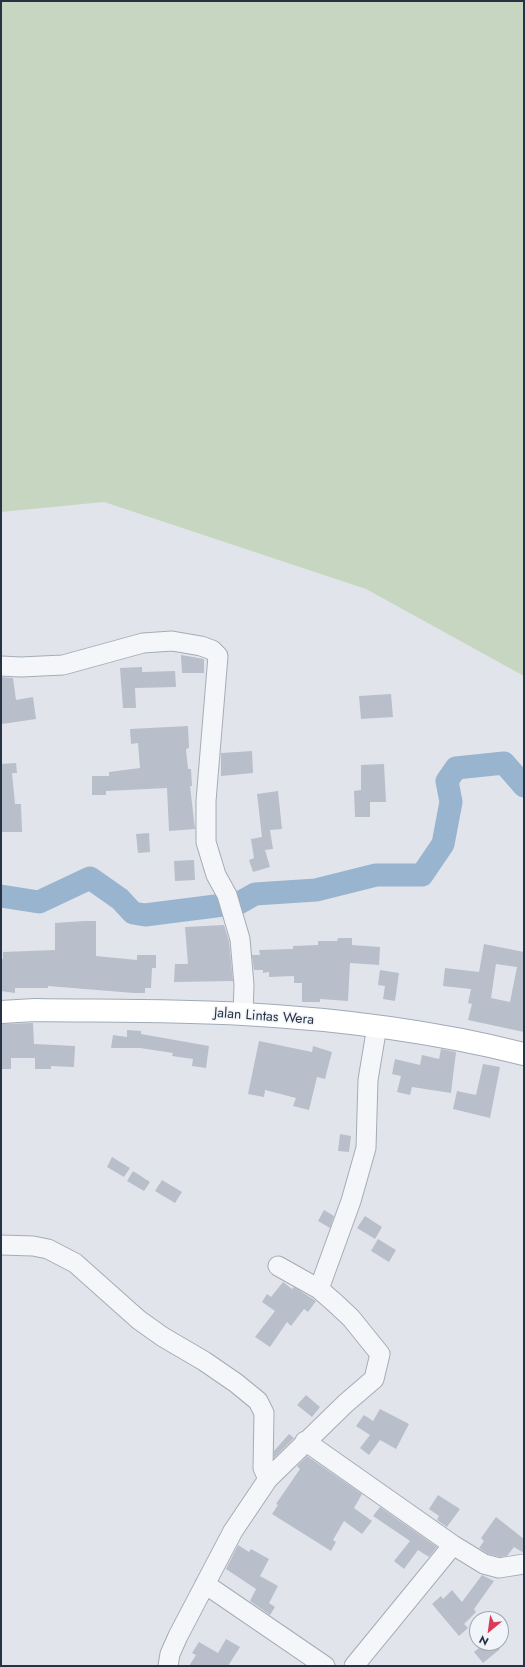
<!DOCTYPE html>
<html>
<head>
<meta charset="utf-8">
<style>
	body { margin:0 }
	#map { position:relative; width:525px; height:1667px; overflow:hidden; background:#e1e5eb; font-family:Jost,sans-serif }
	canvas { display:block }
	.frame { position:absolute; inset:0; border:2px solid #273345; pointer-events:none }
	.north { position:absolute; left:469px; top:1611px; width:40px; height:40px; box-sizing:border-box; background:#f1f4f8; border:1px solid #a0a7b0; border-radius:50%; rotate:209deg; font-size:11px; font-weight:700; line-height:16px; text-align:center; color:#273345 }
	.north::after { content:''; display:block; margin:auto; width:14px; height:18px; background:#dd3a55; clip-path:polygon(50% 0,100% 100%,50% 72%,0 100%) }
</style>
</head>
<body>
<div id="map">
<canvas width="525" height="1667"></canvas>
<div class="frame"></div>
<div class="north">N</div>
</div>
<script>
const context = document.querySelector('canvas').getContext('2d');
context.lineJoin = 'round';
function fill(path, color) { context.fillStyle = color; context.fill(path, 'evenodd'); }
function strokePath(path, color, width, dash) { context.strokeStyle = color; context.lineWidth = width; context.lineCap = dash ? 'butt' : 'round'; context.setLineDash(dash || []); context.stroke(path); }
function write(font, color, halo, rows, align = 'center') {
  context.font = font + ' Jost,sans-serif'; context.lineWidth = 3; context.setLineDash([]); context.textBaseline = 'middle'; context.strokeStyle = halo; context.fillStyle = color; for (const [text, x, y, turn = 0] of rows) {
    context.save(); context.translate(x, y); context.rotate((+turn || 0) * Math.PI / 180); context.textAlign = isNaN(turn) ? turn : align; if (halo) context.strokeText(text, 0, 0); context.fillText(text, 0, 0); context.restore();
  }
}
fill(new Path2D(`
	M1 1H524V676L366 589 104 502 1 512Z`), '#c7d6c1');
strokePath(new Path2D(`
	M1 896 39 902 90 878 120 899 133 913 145 915 239 903 255 894 316 890 376 875H422L443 844 451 802 447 781 456 768 504 763 524 786`), '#99b4cf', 23);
fill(new Path2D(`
	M181 655 204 659V673H182Z
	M142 667V672L175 671 176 687 135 688 136 708H123L120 668Z
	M1 677 13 678 16 700 33 697 36 719 2 724Z
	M391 694 393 717 361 719 359 696Z
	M188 726 189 748 186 749 188 769H191L192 786H190L195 829 169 831 167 788 106 791V795H92V776H109V772L140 768 138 743 131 744 130 729Z
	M252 751 253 773 221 776V753Z
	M16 763 17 773H12L15 804H21L22 832H1V764Z
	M384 764 386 802H370V817H355L354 791 361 790V765Z
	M278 791 282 829 270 830 273 849 265 850 270 867 253 872 249 860 254 858 251 839 262 837 257 794Z
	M149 833 150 852 138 853 136 834Z
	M194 860 195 880 175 881 174 861Z
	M84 921H96V956L137 960V955H156V968H152L151 988H145V993H134L48 986V988H15V993L1 991V959H3V952L55 950V923Z
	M224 925 229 941 233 981 174 982 175 964H188L185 927Z
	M338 938H352V945L380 947 379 965 350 963 348 1001 320 999V1002H302V983H294V976L269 977V972L263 973V970H254L252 955H260L259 950 293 949V946L318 945V941H337Z
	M484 944 524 952V1032L468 1020 472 1004 468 1003 471 989 443 986 445 968 479 972ZM496 964 517 967 510 1002 491 998Z
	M380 970 399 973 395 1001 383 999 385 986 378 985Z
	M33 1023 34 1044 75 1046 74 1067 51 1066V1069H35V1058H11V1069H1V1024Z
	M127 1030 141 1031V1034L209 1046 206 1068 192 1066 193 1059 172 1056 173 1053 140 1048H111L113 1035 127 1037Z
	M259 1041 312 1052 313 1046 332 1052 325 1079 317 1077 309 1110 293 1106 296 1098 265 1090 264 1097 248 1094Z
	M441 1049 456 1052 451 1093 412 1087 410 1095 397 1092 401 1076 392 1074 395 1059 420 1065 422 1055 439 1059Z
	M483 1064 500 1067 490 1118 453 1109 457 1091 476 1095Z
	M340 1134 351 1136 349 1152 338 1151Z
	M112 1157 130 1168 124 1177 107 1167Z
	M133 1171 150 1182 144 1191 127 1181Z
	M162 1180 182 1192 175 1203 155 1191Z
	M324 1210 334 1216 330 1228 318 1221Z
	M365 1216 382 1227 375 1239 357 1228Z
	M378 1239 396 1250 389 1262 371 1251Z
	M283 1282 292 1289 294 1287 316 1301 308 1312 304 1309 291 1326 287 1322 270 1347 255 1337 275 1311 262 1302 267 1294 271 1297Z
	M306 1395 320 1407 312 1417 297 1405Z
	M380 1409 409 1424 396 1449 380 1440 369 1455 360 1448 370 1435 356 1426 364 1415 373 1421Z
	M289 1434 294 1438 274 1458V1451Z
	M307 1456 362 1494 354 1508 372 1521 362 1534 344 1521 333 1540 336 1542 331 1551 272 1514 278 1505 276 1504 300 1469 297 1466Z
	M438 1495 460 1509 447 1527 437 1520 439 1516 429 1509Z
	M380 1507 437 1547 429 1557 418 1550 404 1569 394 1561 410 1541 373 1516Z
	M496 1517 524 1539V1553L514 1547 507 1556 500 1557 488 1554 479 1548 484 1541 481 1538Z
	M238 1545 249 1552 251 1549 269 1559 260 1576 278 1586 269 1603 275 1607 270 1615 250 1601 256 1589 226 1569Z
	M482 1575 494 1581 474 1609 476 1612 464 1624 468 1628 459 1636 432 1604 441 1596 443 1599 452 1590 462 1602Z
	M226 1639 240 1647 228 1666H189L196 1655 192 1653 199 1642 218 1653Z
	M485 1643H495L500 1649 483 1663 474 1652Z`), '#b8beca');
const minor = new Path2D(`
	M1 666 21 667 63 665 143 643 172 641 201 646 212 650 218 656 206 801V842L216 875 227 895 240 939 244 985 243 1014
	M1 1245 33 1246 48 1249 75 1263 139 1320 163 1337 204 1361 236 1383 258 1401 264 1413 263 1468 268 1479
	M319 1289 351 1201 366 1148 368 1080 377 1026
	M305 1441 453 1545 484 1564 499 1568 524 1564
	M205 1584 325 1666
	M168 1666 170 1654 178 1636 233 1531 268 1479 346 1403 374 1379 380 1354 351 1318 335 1303 319 1289 278 1266
	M354 1666 453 1545`);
const major = new Path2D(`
	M1 1012 35 1010C104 1011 174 1010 243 1014 337 1019 433 1031 524 1054`);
strokePath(minor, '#a5acb6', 21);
strokePath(major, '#9faab8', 24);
strokePath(minor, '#f5f6f9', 19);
strokePath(major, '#fff', 22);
write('14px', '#273345', '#f1f4f8', [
	["Jalan Lintas Wera",264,1017,4]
]);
</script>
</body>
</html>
